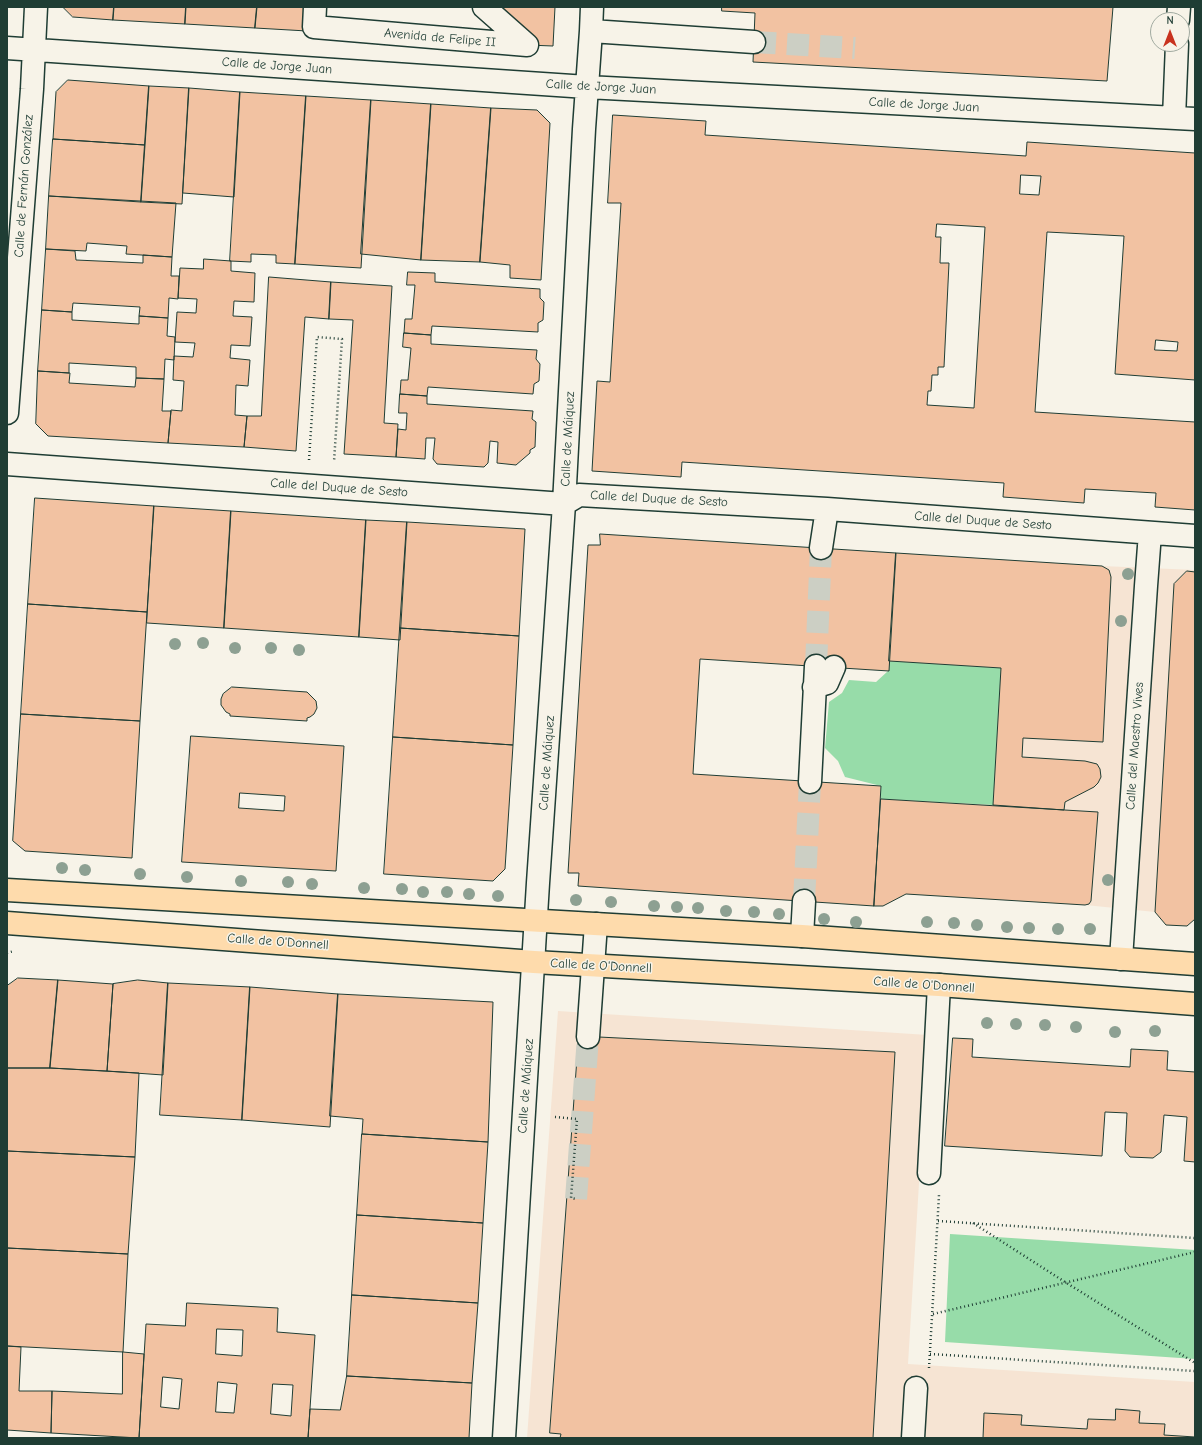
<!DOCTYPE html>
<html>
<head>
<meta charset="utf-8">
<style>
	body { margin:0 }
	#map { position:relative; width:1202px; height:1445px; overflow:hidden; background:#f7f3e8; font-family:"Comic Neue",sans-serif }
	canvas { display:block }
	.frame { position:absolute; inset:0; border:8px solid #1f3d34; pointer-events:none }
	.north { position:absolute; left:1150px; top:12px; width:40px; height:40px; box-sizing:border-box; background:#f7f3e8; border:1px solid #a1aaa0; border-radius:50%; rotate:0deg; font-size:11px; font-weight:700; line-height:16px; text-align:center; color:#1f3d34 }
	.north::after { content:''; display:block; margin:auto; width:14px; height:18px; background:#c8321e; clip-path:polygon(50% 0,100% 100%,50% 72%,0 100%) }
</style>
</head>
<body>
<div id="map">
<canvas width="1202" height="1445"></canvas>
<div class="frame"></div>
<div class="north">N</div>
</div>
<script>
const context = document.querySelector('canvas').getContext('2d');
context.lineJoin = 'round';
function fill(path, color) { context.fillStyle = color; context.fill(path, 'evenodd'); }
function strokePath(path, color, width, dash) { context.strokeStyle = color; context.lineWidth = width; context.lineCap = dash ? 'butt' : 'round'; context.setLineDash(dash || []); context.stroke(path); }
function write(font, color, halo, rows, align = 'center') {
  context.font = font + ' "Comic Neue",sans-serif'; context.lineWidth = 3; context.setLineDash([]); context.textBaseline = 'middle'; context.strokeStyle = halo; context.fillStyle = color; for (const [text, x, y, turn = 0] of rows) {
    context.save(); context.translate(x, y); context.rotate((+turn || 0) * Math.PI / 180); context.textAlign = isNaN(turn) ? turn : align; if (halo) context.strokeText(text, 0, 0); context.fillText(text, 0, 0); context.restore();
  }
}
fill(new Path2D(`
	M896 553 1102 566 1195 570V916L1085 905 906 894 883 906H874Z
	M558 1011 928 1035 908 1364 1195 1382V1438H527Z`), '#f6e4d3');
fill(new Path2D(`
	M889 661 1001 668 993 805 881 799V786L845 777 838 761 825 748 829 702 842 693 849 680 876 682 888 671Z
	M950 1234 1195 1250V1359L945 1342Z`), '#97dca9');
const building = new Path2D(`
	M63 7H114L113 20 73 17Z
	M114 7H186L185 24 113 20Z
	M186 7H257L255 28 185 24Z
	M257 7H315L307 31 255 28Z
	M484 7H555L553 46 527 45Z
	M722 7H1113L1107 81 753 62 755 13 722 11Z
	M68 80 149 86 145 145 53 139 56 92Z
	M149 86 189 88 182 204 141 202Z
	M189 88 240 92 234 197 183 193Z
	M240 92 306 96 295 264 276 263V255L251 254V262L230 261Z
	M306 96 371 100 361 268 295 264Z
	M371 100 431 104 421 260 361 254Z
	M431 104 491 108 480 262 421 260Z
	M491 108 537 110 550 123 541 280 510 278V265L480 262Z
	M613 115 706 121 705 135 1026 156 1027 142 1195 153V380L1115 374 1124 236 1047 232 1035 412 1195 422V510L1155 507 1156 493 1085 489 1084 503 1003 497 1004 483 682 462 681 477 592 471 597 381 610 382 621 203H608ZM1021 175 1041 176 1039 195 1020 194ZM937 224 985 227 974 408 927 405 928 391H931L932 375H938V367H944L949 263H940L941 237H936ZM1156 340 1178 342 1177 351 1155 350Z
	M53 139 145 145 141 202 49 196Z
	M49 196 176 203 172 257 126 254 127 246 87 243 86 251 46 249Z
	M46 249 75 251 76 260 143 263V255L172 257 171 276H179L178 299 169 298 168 318 139 316 140 307 73 303 72 312 42 310Z
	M204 259 231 261V271L255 273 254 302 234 301 233 316 252 317 250 346 231 345 230 358 250 360 248 386 236 385 235 415 247 416 244 447 168 443 171 410 182 411 184 381 173 380 174 356 193 357 195 343 175 342 177 312 196 313 197 299 178 298 180 268 203 269Z
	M408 272 435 273V282L540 289V298L544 302 543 320 538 323V332L432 326 431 335 404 333 405 319H412L415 285H407Z
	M269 277 331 282 329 319 305 317 296 451 244 447 247 416H261Z
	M331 282 392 286 384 423 398 424 396 457 344 454 353 320 329 319Z
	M42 310 72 312V320L139 324V316L168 318 167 336 175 337 174 360 165 359 164 379 136 378V367L69 363V373L38 371Z
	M404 333 431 335V344L537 350 536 359 540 364 539 381 534 384 533 394 428 387 427 396 400 394 401 380H408L411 348 403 347Z
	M38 371 69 373H70L69 383 135 387 136 378 164 379 162 411H171L168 443 48 436 36 424Z
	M400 394 427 396V404L533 411 532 419 536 422 535 447 530 450V453L516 465 497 463 498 442 490 441 488 463 484 467 437 464 433 459 435 438H426L425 459 396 457 398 429 406 430 407 413H399Z
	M35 498 154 506 147 612 28 604Z
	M154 506 231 511 224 628 147 623Z
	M231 511 366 520 359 637 224 628Z
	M366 520 407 522 400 640 359 637Z
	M407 522 525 529 519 636 400 628Z
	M600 534 896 553 889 671 700 659 693 774 881 786 874 906 578 886 579 873H568L588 545H600Z
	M896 553 1102 566 1109 570 1111 577 1103 742 1023 738 1022 757 1085 761 1097 764 1100 769 1101 777 1098 783 1094 787 1065 802 1064 810 993 805 1001 668 889 661Z
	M1187 571 1195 572V919L1187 926 1166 925 1155 912 1174 584Z
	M28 604 147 612 140 721 21 714Z
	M400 628 519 636 513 745 393 737Z
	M232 687 307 692 316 701 317 708 314 714 310 717 307 718V721L230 716V714L226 712 221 705V699L223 694Z
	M21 714 140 721 132 858 25 851 13 841Z
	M191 736 344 746 336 871 182 862ZM240 793 285 796 284 811 239 808Z
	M393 737 513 745 505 869 493 881 384 874Z
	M881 799 1098 812 1091 901 1089 904 1085 905 906 894 883 906H874Z
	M18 978 58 980 50 1068H7V986Z
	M58 980 113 984 107 1071 50 1068Z
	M138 980 168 983 163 1075 107 1071 113 984Z
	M168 983 250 987 242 1120 160 1115Z
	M250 987 338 994 330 1127 242 1120Z
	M338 994 493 1002 488 1142 362 1134 363 1119 330 1116Z
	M579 1036 895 1052 873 1438H560L561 1434 550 1433Z
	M953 1038 973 1039 972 1057 1130 1067 1131 1049 1168 1051 1167 1070 1195 1072V1162L1184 1161 1187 1117 1164 1115 1161 1152 1153 1158 1130 1157 1125 1151 1127 1113 1105 1112 1102 1156 945 1146Z
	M7 1068H50L139 1073 135 1157 7 1151Z
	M362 1134 488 1142 483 1223 357 1215Z
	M7 1151 135 1157 128 1254 7 1248Z
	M357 1215 483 1223 478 1303 352 1295Z
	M7 1248 128 1254 123 1352 7 1346Z
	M352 1295 478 1303 472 1383 347 1376Z
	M187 1303 278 1308 277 1332 315 1335 308 1438H139L146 1324 185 1326ZM217 1329 243 1330 242 1356 216 1354ZM163 1377 182 1379 179 1409 161 1407ZM218 1382 237 1384 234 1413 216 1412ZM273 1384 293 1385 291 1416 271 1414Z
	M7 1346 21 1347 19 1391H52L51 1433 7 1430Z
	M123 1352 144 1354 139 1438 51 1433 52 1391 122 1394Z
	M347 1376 472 1383 469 1438H308L310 1409 340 1410Z
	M1116 1409 1140 1411 1139 1423 1165 1424 1164 1435 1195 1437V1438H983L984 1413 1022 1415 1021 1425 1087 1429 1088 1419 1115 1420Z`);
fill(building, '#f2c2a2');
strokePath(building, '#1f3d34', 1);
strokePath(new Path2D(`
	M754 42 855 48
	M816 666 821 548
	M804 901 810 782
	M576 1199 588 1037`), '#cccfc4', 22, [22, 11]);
const minor = new Path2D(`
	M315 7 314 27 527 45 484 7
	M1178 20 1179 7
	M591 31 592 7
	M7 48 587 87 1195 119
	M1174 118 1177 44
	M7 413 32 89 36 7
	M7 464 564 504 579 495 827 509 1195 536
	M821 548 827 509
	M814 687 827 683 834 667
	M810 782 816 666
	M802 936 804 901
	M1121 959 1146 586 1150 533
	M588 1037 596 924
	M929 1173 939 985
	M504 1438 538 883 564 504 584 129 591 31 754 42
	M913 1438 916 1388`);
const major = new Path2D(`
	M7 890 802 936 1195 964
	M7 923 534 962 939 985 1195 1004`);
strokePath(minor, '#1f3d34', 25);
strokePath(major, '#1f3d34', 25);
strokePath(new Path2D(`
	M309 460 317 337 342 339 334 462
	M7 953 14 951
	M555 1117 577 1119 571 1198 576 1199
	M938 1221 1195 1238
	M973 1223 1065 1282 1195 1363
	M933 1314 1195 1252
	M930 1354 1195 1371
	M929 1368 939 1195`), '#1f3d34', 2.5, [1, 3]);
strokePath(minor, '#f7f3e8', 22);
strokePath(major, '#fedbac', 22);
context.fillStyle = '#8da092';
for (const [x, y] of [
	[1128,574],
	[1121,621],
	[203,643],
	[175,644],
	[235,648],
	[271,648],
	[299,650],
	[62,868],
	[85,870],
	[140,874],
	[187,877],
	[1108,880],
	[241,881],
	[288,882],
	[312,884],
	[364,888],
	[402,889],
	[423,892],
	[447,892],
	[469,894],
	[498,896],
	[576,900],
	[611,902],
	[654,906],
	[677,907],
	[698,908],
	[726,911],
	[754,912],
	[779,914],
	[824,919],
	[856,922],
	[927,922],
	[954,923],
	[977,925],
	[1007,927],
	[1029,928],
	[1058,929],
	[1090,929],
	[987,1023],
	[1016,1024],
	[1045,1025],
	[1076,1027],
	[1155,1031],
	[1115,1032]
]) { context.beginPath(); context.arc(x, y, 6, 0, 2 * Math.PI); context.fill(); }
write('13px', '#1f3d34', '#f7f3e8', [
	["Avenida de Felipe II",440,38,5],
	["Calle de Jorge Juan",277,66,4],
	["Calle de Jorge Juan",601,87,3],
	["Calle de Jorge Juan",924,105,3],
	["Calle de Fernán González",24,186,-86],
	["Calle de Máiquez",568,439,-87],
	["Calle del Duque de Sesto",339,488,4],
	["Calle del Duque de Sesto",659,499,3],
	["Calle del Duque de Sesto",983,521,4],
	["Calle del Maestro Vives",1135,746,-86],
	["Calle de Máiquez",547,763,-86],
	["Calle de O'Donnell",278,942,4],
	["Calle de O'Donnell",601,966,3],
	["Calle de O'Donnell",924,985,4],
	["Calle de Máiquez",526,1086,-86]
]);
</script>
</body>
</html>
